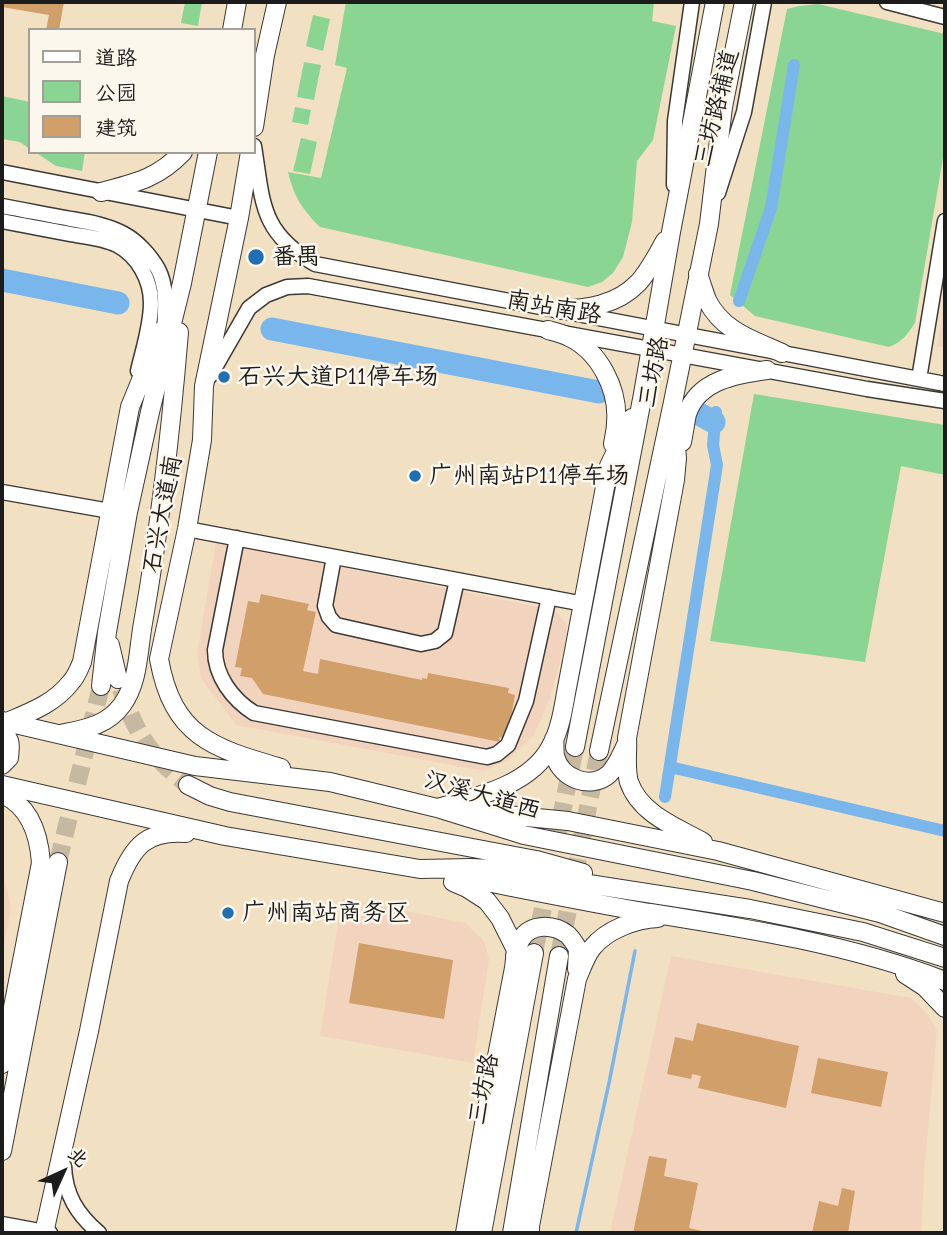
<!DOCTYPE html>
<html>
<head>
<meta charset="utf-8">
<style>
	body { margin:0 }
	#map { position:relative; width:947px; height:1235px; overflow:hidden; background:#f2e0c2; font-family:"Comic Neue","LXGW WenKai TC",sans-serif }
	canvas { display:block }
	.frame { position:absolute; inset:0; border:4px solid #1c1c1c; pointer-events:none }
	.legend { position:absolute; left:28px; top:28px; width:228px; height:126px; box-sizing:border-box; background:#fbf7ec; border:2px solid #a29f99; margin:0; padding:9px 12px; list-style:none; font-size:21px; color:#1c1c1c }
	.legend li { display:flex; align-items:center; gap:14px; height:35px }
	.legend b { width:35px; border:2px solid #a29f99 }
	.north { position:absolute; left:28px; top:1137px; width:70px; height:70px; -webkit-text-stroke:5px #fbf7ec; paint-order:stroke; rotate:45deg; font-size:19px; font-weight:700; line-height:28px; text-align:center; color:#1c1c1c }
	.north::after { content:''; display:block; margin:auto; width:24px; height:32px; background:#1c1c1c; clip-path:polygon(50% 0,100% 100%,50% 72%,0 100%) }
</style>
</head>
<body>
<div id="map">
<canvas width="947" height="1235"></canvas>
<div class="frame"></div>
<ul class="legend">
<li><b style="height:9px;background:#fff"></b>道路</li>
<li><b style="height:19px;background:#8ad593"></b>公园</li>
<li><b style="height:19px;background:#d09f6a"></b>建筑</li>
</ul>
<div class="north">北</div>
</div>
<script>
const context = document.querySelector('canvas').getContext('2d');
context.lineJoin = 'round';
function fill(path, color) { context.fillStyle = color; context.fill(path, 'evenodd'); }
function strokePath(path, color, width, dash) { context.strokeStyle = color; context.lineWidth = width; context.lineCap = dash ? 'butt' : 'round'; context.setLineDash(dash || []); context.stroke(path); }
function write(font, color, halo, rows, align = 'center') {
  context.font = font + ' "Comic Neue","LXGW WenKai TC",sans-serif'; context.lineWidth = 5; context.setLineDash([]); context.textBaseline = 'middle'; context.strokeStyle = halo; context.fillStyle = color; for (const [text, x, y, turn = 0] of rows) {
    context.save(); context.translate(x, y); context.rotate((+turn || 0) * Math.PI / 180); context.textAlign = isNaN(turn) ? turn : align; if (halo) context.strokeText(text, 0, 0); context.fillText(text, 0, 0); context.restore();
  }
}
fill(new Path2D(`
	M945 299V348L937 346Z
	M216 542 554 610 566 623 567 638 550 698 534 735 510 759 484 771 236 725 201 678 197 654Z
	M2 867 11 908 2 957Z
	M342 898 465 923 484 941 489 959 473 1063 320 1036Z
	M671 956 911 998 926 1013 937 1030 925 1162 921 1233H610Z`), '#f2d4be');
fill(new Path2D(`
	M185 2H202L198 26 181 23Z
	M346 2H654L652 21 676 26 653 140 637 161 632 222 623 257 613 273 602 282 588 287 320 227C302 209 294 197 288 172L321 178 347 68 335 65Z
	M818 4 945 34V146L915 323C907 335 902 342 889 347L755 316 730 295 787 9 799 6Z
	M313 15 330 19 323 51 306 46Z
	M304 62 321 65 314 100 297 97Z
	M2 96 30 102V149L20 142 2 139Z
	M295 107 311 110 308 125 292 122Z
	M301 138 317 142 310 174 293 171Z
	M35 152H85L82 171 56 166Z
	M754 394 945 425V475L901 466 865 662 710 641Z`), '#8ad593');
strokePath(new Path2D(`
	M576 1233 609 1083 635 951`), '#79b6ec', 3.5);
strokePath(new Path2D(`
	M739 301 771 208 794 65
	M670 767 945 831
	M665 797 717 465 713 445 716 412`), '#79b6ec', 12);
strokePath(new Path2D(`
	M2 280 118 303
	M272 329 599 392
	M701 415 714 422`), '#79b6ec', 23);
fill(new Path2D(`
	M2 2H64L59 30H46L49 15 2 7Z
	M261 594 309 604 307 610 316 612 303 671 318 674 320 659 422 680V678L427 679 428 673 509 688 508 693 515 695 507 739 499 737 500 742 263 694 252 678 240 676 242 668 235 667 248 601 259 603Z
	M359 943 453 960 444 1019 349 1003Z
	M697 1023 799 1046 786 1108 698 1088 701 1076 692 1074 691 1079 667 1074 675 1037 693 1041Z
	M818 1058 888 1072 881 1107 811 1093Z
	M649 1156 667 1159 664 1176 698 1183 689 1228 711 1233H633Z
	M842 1188 855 1191 848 1233H812L819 1201 838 1206Z`), '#d09f6a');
strokePath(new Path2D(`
	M121 689C136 734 150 756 188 785
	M58 862 101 686
	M534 953 575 747
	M559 956 599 751`), '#c7b9a1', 18, [18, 9]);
const minor = new Path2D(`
	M887 2 945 17
	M254 146C263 203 260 232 315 264L945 384
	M2 172 239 218
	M674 185 675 121 692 2
	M718 193 744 112 764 2
	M2 206C25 210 48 215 71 219 89 222 108 225 124 234 137 241 150 255 158 269 168 288 165 312 164 333
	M2 221C26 226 51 230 76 235 89 237 105 239 117 245 138 256 151 280 151 303 151 326 143 349 138 371
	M210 376 249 308 266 295 287 287 308 286 867 389 945 401
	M919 379 945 221
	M2 492 110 511
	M187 529 584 604
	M237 538 215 650C215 676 232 699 254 713L487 757 497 754 508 745 526 701 549 597
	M334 557 325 606 329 617 336 625 421 644 435 641 445 633 457 580
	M64 1166C65 1195 77 1214 99 1233
	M2 1224 50 1233`);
const major = new Path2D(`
	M232 30 237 2
	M254 127 265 55 277 2
	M250 152 239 218 204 386 202 440 187 529 159 659C173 737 213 748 281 768
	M101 192C135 183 157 179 183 152
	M698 274C701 282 704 292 707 300 722 331 753 340 782 353
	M558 310C587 309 617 305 638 283 649 271 657 255 665 241
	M548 330C555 332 563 334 569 337 599 351 619 389 616 423 616 430 614 437 613 444
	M674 423 677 458 675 480 627 738C628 752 625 768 629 782 640 814 676 827 703 842
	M682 442C684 433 685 423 687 414 698 380 737 374 767 370
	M110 645 118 679
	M101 686 107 632 128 512 150 412 182 283 208 152
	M2 721 195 766 330 782 437 808 524 835 753 881 880 913 945 936
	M7 722C31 712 55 703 71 682 76 677 79 669 82 662L130 407 161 331
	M2 731C12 741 10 745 9 758L2 765
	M61 734C84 729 107 726 122 705 139 682 138 650 143 623 160 527 171 430 179 332
	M554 739C555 744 554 751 555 756 561 779 591 790 609 774 617 766 621 755 626 745
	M575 747 643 394 671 232 715 2
	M599 751 673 402 709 224 723 107 744 2
	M2 785 225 836 420 869 471 868 492 869 750 909 863 932 945 958
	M188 785 210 796 230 802 536 860 583 873
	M2 794C30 806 39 834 41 863L2 1064
	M437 808C477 797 531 785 551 746 560 730 563 710 566 693L609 466 632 418
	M476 812 568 821 718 851 945 913
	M455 876C518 888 580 901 644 912 745 928 849 944 945 981
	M453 882 467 888 487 901 500 918 516 950 514 968 484 1124 465 1233
	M515 956C517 950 518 944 521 939 531 923 554 924 568 935 572 939 575 944 578 949L577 969
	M905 974 925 987 945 1008
	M2 1151 58 862
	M44 1233 89 1031 119 881C133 846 147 830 186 833
	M482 1233 534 953
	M512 1233 559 956
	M530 1233V1226L577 979C581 970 585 957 592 948 606 930 635 919 658 918`);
strokePath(minor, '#3c3935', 17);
strokePath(major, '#3c3935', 20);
strokePath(minor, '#fff', 14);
strokePath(major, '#fff', 18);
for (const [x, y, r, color] of [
	[256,257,9,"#1f6fb2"],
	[224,377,7,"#1f6fb2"],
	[415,476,7,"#1f6fb2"],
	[228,913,7,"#1f6fb2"]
]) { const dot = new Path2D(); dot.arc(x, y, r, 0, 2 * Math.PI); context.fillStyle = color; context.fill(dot); strokePath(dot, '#fbf7ec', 2.5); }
write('24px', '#1c1c1c', '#fbf7ec', [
	["三坊路辅道",717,108,-76],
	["南站南路",554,308,10],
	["三坊路",654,372,-79],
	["石兴大道南",163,514,-79],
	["汉溪大道西",482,796,16],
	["三坊路",484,1089,-79]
]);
write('24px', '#1c1c1c', '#fbf7ec', [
	["番禺",272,257],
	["石兴大道P11停车场",238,377],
	["广州南站P11停车场",429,476],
	["广州南站商务区",242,913]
], 'left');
</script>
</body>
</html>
